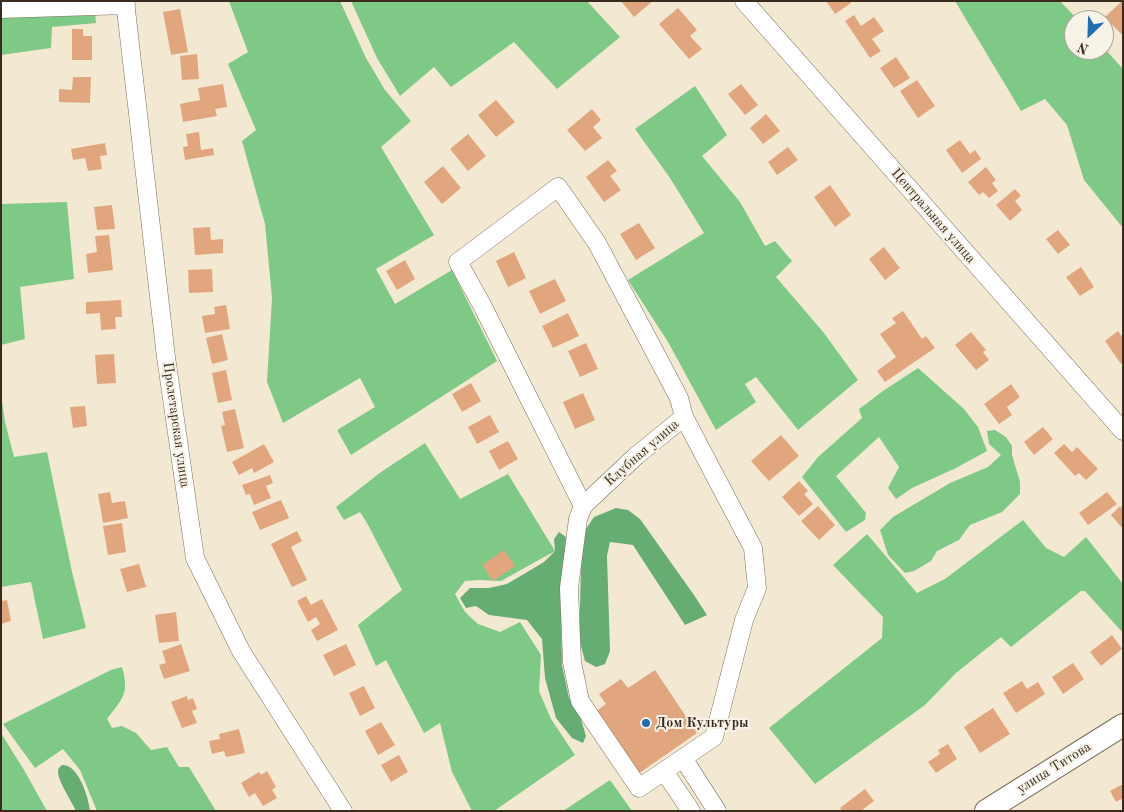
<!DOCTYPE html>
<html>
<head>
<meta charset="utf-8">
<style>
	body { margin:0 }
	#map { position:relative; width:1124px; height:812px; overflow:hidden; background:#f3e9d3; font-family:"Old Standard TT",serif }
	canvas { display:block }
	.frame { position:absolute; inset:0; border:2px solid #3b2a1e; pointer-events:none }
	.north { position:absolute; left:1064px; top:10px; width:50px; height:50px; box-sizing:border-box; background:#f7f3e8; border:1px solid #aca397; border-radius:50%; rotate:204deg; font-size:14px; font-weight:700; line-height:20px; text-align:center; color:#3b2a1e }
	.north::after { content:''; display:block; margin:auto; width:18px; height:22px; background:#1f6fb2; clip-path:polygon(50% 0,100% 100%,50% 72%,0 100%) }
</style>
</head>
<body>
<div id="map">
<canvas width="1124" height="812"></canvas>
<div class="frame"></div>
<div class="north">N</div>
</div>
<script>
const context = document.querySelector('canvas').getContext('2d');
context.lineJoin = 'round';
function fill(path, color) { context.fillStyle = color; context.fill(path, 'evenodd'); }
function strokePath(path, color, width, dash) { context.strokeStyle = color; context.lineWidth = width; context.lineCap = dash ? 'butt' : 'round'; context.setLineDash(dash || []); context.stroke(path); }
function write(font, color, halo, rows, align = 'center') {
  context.font = font + ' "Old Standard TT",serif'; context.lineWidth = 4; context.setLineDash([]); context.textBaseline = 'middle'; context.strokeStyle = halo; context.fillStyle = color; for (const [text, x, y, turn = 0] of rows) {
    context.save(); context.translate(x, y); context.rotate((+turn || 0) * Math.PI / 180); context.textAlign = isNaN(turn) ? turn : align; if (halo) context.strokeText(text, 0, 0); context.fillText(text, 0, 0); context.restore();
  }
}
fill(new Path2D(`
	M229 1H340L366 58 385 90 411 121 381 147 434 235 376 269 395 304 452 270 497 361 351 455 337 430 375 407 360 378 283 423 267 382 272 298 265 224 242 141 256 130 228 64 248 52Z
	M351 1H587L620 37 557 89 514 42 451 87 434 67 400 96 377 58Z
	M955 1H1060L1078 20H1074V50H1104V48L1123 69V228L1084 180 1067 125 1045 99 1021 111Z
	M95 13 96 23 52 27 51 48 1 55V14Z
	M695 86 727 135 702 156 740 202 765 246 775 241 792 261 776 277 824 333 858 380 798 430 756 377 745 384 756 402 716 430 668 342 628 280 704 233 670 178 635 129Z
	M67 202 74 279 20 287 25 339 1 345V204Z
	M918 368 964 409 978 427 987 451 956 468 912 488 896 499 888 488 899 467 879 437 836 476 866 513 865 520 846 532 802 477 818 457 862 418 859 409 883 391Z
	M1 394 5 422 14 457 47 452 72 572 86 628 43 639 31 582 1 587Z
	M995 430 1006 437 1012 446V455L1020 482V494L1002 512 970 525 959 540 937 551 931 561 914 571 905 573 888 555 880 530 893 517 950 483 988 467 1001 455 989 444 987 431Z
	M425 443 460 499 508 474 555 551 501 581 479 580 465 581 455 594 465 612 478 624 500 632 520 622 541 655 539 691 551 719 575 755 494 811H472L452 772 440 723 424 733 386 660 376 666 358 625 402 590 367 523 360 512 344 520 336 507 381 472Z
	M1023 520 1046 548 1064 557 1086 537 1123 584V633L1085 591H1081L1011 647 1001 637 956 673 925 705 815 784 769 728 882 638 883 617 833 565 867 534 917 593 945 579Z
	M122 667C130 694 122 699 107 719L112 728 122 726 136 733 151 750 167 747 179 767H189L216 811H97L80 770 63 749 35 768 3 724 111 670Z
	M1 733 24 770 47 811H1Z
	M610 780 632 811H563Z`), '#7ec986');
fill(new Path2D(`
	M616 508 628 510 640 519 694 595 707 615 685 625 633 545 610 542 607 556 610 651 605 664 596 667 585 661 579 639 582 535 594 517Z
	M559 532 566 537 561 607 562 665 569 698 580 716 586 736 583 743 572 738 556 718 545 678 542 639 527 620 489 615 476 606 466 608 460 598 470 588H489L507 584 544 562 555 551 554 539Z
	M62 765C78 763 89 798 90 811H76C72 802 58 781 58 772 58 768 59 768 62 765Z`), '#66ad73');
fill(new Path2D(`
	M621 1H653L634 17Z
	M826 1H850L851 3 835 14Z
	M1122 1H1123V36L1105 17Z
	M678 8 697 30 690 36 702 49 689 59 659 24Z
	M180 9 188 52 171 55 163 12Z
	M854 15 861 26 874 17 884 31 872 39 881 51 870 58 845 21Z
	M72 29H83V36H92V60H72Z
	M197 54 199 79 182 80 180 56Z
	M896 57 910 78 894 88 880 68Z
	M73 77H91L90 103 59 102V89L72 90Z
	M917 80 935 106 918 118 900 91Z
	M223 84 227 107 215 109 217 116 183 122 180 104 200 100 198 88Z
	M741 84 758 105 745 115 728 94Z
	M496 100 515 122 496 137 478 115Z
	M592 109 601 120 593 127 602 138 585 151 567 130Z
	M766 114 780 131 763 144 750 128Z
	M199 132 201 150 213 148 214 155 185 160 183 147 188 146 186 134Z
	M468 134 486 156 468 171 450 149Z
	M960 140 970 154 975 150 981 159 962 173 946 150Z
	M105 143 107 155 100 156 102 169 88 171 85 158 73 160 71 149Z
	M788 147 798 160 777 175 768 162Z
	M608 160 617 171 610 176 621 190 604 202 586 177Z
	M443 166 461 188 442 204 424 182Z
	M986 167 996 180 992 183 998 191 989 198 983 192 979 195 968 182Z
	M830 185 851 215 835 227 814 197Z
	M1015 189 1021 196 1015 201 1022 210 1010 221 996 205Z
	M112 205 115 229 97 230 94 207Z
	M639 223 655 248 636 260 620 234Z
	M210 227 211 240 223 239V253L195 255 193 228Z
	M1058 230 1070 245 1058 254 1046 239Z
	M109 235 113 270 88 273 86 254 97 252 95 236Z
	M884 247 900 268 885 280 869 259Z
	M514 252 526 278 508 287 496 261Z
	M405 260 415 279 397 290 386 271Z
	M1081 267 1094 287 1080 296 1066 277Z
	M212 269 213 292 189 293 188 270Z
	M555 279 566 301 540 314 529 291Z
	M121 300 122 317H115L116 329 101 330 100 313 86 314V302Z
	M226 305 230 329 205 333 202 316 215 314 214 307Z
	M903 311 922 339 926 336 935 348 885 382 877 371 896 357 880 334 896 323 892 318Z
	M568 313 579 336 553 348 542 326Z
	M1118 331 1123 338V363L1121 364 1105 341Z
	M971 332 986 350 983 352 989 360 976 370 955 345Z
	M222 334 228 360 212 364 206 338Z
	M586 343 598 369 580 377 568 351Z
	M114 354 116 383 97 384 95 355Z
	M226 370 232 400 218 403 212 373Z
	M471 383 481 401 462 412 452 394Z
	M1011 384 1020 397 1007 407 1012 415 999 424 984 404Z
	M583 393 595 420 575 429 563 402Z
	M85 406 87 426 73 428 70 407Z
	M235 409 244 448 227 452 221 426 225 425 222 412Z
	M490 415 499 432 477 444 468 427Z
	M1043 427 1053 439 1034 455 1024 442Z
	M781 435 799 456 769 481 751 461Z
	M508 441 518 459 499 470 489 451Z
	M264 444 274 462 254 473 252 468 239 475 232 462Z
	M1064 444 1072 452 1077 447 1098 469 1086 480 1079 473 1075 476 1054 453Z
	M270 475 273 483 266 486 271 498 254 505 250 494 246 495 242 485Z
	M799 481 808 491 804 494 813 504 799 516 782 497Z
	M110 492 112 503 125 501 128 518 103 523 98 494Z
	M1107 492 1117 504 1088 525 1079 513Z
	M281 500 289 518 260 530 252 512Z
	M818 506 835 525 819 540 801 521Z
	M1120 506 1123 509V529L1111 515Z
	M122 523 126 552 108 555 103 526Z
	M297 531 302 541 291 547 307 580 292 587 271 544Z
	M504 550 515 566 493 581 482 565Z
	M139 564 146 587 127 592 120 569Z
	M306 596 311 605 322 599 338 630 317 641 311 630 320 624 316 617 308 622 297 601Z
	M7 600 11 621 1 624V601Z
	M176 612 179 641 159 643 155 615Z
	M1112 635 1122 649 1101 666 1090 652Z
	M181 644 190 671 164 679 159 665 166 663 162 651Z
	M346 644 356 665 334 676 323 655Z
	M1073 663 1084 679 1063 694 1052 677Z
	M655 670 697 733 638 774 595 712 606 704 599 694 621 679 628 688Z
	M1022 681 1027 689 1038 682 1045 694 1016 713 1003 693Z
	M364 686 375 708 360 716 349 693Z
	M187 696 188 700 193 698 197 709 192 711 197 723 182 728 171 702Z
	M993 708 1010 734 980 753 964 727Z
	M381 722 395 745 378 755 365 731Z
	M239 729 245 753 226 757 224 751 212 754 209 741 220 739 219 734Z
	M948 744 957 759 936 773 928 762 940 754 938 750Z
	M399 755 408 772 391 782 381 765Z
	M267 771 276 787 272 790 277 798 263 806 255 793 249 797 241 783 259 772 261 775Z
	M1123 784V802L1121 799 1116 802 1110 791Z
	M865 789 874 801 861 811H842L840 808Z`), '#e1a67e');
const minor = new Path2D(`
	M125 1 166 357 195 558 241 651 343 811
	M744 1 1123 431
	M1 9 126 5
	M583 506 482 305 458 262 558 187 597 243 679 398 684 417 636 456 583 506 578 519 569 588 572 662 580 701 639 788 714 737 744 620 757 588 753 548 684 417
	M683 758 717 811
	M664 771 691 811`);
const major = new Path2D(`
	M986 811 1123 725`);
strokePath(minor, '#7b6d5d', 19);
strokePath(major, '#7b6d5d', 24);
strokePath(minor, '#fff', 18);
strokePath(major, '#fff', 22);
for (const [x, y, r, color] of [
	[646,723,5,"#1f6fb2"]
]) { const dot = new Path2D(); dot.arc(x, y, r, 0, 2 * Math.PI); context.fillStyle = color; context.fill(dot); strokePath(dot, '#f7f3e8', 2); }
write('14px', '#3b2a1e', '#f7f3e8', [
	["Центральная улица",933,216,49],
	["Пролетарская улица",176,425,82],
	["Клубная улица",642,453,-41],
	["улица Титова",1054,768,-32]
]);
write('bold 14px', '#3b2a1e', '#f7f3e8', [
	["Дом Культуры",656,723]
], 'left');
</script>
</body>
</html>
